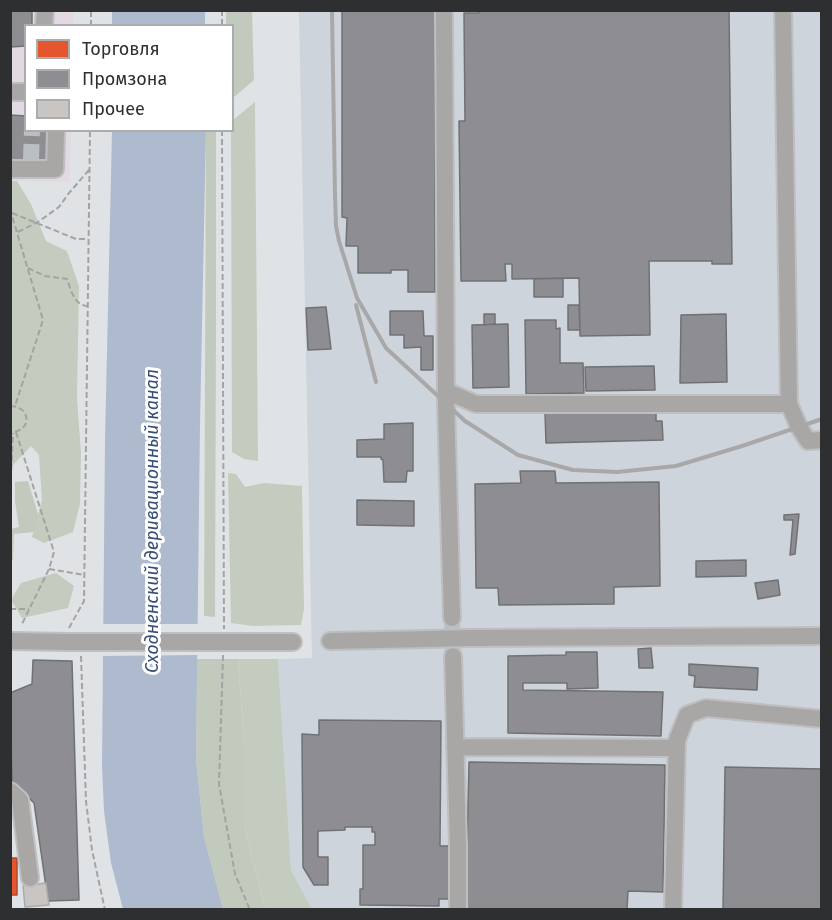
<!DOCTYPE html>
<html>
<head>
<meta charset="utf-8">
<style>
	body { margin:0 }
	#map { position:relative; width:832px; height:920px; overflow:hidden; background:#e0e3e6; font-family:"Fira Sans",sans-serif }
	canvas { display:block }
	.frame { position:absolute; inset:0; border:12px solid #2d2f31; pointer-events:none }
	.legend { position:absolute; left:24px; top:24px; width:210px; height:108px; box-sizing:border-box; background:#fff; border:2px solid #abacad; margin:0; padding:8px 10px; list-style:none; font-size:18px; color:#2d2f31 }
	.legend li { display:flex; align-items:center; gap:12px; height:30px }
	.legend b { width:30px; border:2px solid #abacad }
</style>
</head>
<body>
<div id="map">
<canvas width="832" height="920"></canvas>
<div class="frame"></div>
<ul class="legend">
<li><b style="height:16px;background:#e4572e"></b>Торговля</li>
<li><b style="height:16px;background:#8d8d92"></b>Промзона</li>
<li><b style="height:16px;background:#c9c5c2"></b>Прочее</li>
</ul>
</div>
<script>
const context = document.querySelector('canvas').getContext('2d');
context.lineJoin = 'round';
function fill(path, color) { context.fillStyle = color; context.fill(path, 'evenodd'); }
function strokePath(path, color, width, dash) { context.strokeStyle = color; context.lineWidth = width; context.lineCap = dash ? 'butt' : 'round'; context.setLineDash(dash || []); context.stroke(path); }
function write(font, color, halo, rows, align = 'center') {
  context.font = font + ' "Fira Sans",sans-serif'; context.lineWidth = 6; context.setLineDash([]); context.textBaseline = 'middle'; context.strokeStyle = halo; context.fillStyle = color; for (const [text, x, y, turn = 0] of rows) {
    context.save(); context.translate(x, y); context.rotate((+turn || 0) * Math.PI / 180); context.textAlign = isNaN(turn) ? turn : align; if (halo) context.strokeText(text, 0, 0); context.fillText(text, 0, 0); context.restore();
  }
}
fill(new Path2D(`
	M11 11H74L73 25 26 26V130L71 131 70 182 11 181Z`), '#e3d9e3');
fill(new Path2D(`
	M299 11H821V909H312L291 870 278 659 312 658Z`), '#ced4db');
fill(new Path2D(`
	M226 11H252L254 80 233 98 232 26 226 25Z
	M216 131V327L215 617 204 616 206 131Z
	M28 481 43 531 14 534 13 560H11V529L19 527 15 501V482Z
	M197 659H238L244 743V826L265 909H223L204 837 196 759Z`), '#c2cabd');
fill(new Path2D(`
	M255 102 258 461 244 459 232 452 231 131 232 130 233 120Z
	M11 181H17L31 204 46 241 67 251 79 286 77 398 81 453 80 504 73 532 44 543 32 537 42 500 39 455 31 446 11 467Z
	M228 473 236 474 245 487 264 483 302 486 304 609 301 625 253 626 231 623Z
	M56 573 74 586 68 608 22 618 11 600 21 583Z
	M238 659H278L291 870 312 909H265L244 826V743Z`), '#c3ccbe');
fill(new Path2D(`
	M112 11H205V25H112Z
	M112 131H206L200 423 196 759 204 837 223 909H123L111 863 104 811 102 766 105 440Z`), '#aebacd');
fill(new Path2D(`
	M100 624H201L200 655 100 656Z`), '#e0e3e6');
const shops = new Path2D(`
	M10 858H17V895H10Z`);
fill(shops, '#e4572e');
strokePath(shops, '#ad4b2f', 1.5);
const industry = new Path2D(`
	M10 10H32V26H26V46L10 47Z
	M342 10H435V292H408V270H391V273H358V246H346L347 218 342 217Z
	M479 10H729L732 264H712V261H649L650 335 580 336 579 278 512 279V264H505L506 281H461L459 121H465L464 13H479Z
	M10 115 26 116V130H50V160H10Z
	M563 278V297H534V279Z
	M568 305H579L580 330H568Z
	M326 307 331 349 308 350 306 308Z
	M390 311H423L424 336H433V370H421V347L404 348V335H390Z
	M484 314H495V324L484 325Z
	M726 314 727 382 680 383 681 315Z
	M525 320H556V329L560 328V363H583L584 393 526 394Z
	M508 324 509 387 473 388 472 325Z
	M654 366 655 390 586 391 585 367Z
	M656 411V421H662L663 440 546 443 545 413Z
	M413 423V471H407L406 482H384L383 460 381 459V457H357V440L384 439V424Z
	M520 471H555L556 483 659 482 660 586 614 587V604L499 605 498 588H476L475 484 521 483Z
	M357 500 414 501V526L357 525Z
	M799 514 795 554 790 555 793 520H784V515Z
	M746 560V576L696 577V561Z
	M778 580 780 595 758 599 755 583Z
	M651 648 653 668H639L638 649Z
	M566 652H597L598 688 567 689V683H523V690L663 692 661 736 508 733V656L566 655Z
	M33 660 72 661 79 900 48 901 34 803 12 781 10 693 32 684Z
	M689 664 758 668 757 690 694 687 695 676 689 675Z
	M319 720 441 721 440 846H467V863H449V899H439V906L360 905V889H363V845H375V832H372V827H345V830L318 831V857H328V885H314L303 867 302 734 319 735Z
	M469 762 665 765 663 892 628 891 627 910H463L466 898Z
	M725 767 822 769V910H723Z`);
fill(industry, '#8d8d92');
strokePath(industry, '#707175', 1.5);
const building = new Path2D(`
	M46 883 49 905 25 907 23 886Z`);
fill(building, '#c9c5c2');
strokePath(building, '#a9aaab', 1.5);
strokePath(new Path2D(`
	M31 160 32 130
	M452 618 453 656`), '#bcbfc2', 16, [16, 8]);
const minor = new Path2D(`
	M444 10 446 404 452 618
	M783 10 789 404 799 427 808 441 822 440
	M44 26 45 10
	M10 92H26
	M10 169H55L56 130
	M446 391 476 404H789
	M468 638 822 636
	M10 641 69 642H293
	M330 641 429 639
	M453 656 458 846V910
	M455 747 677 748
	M10 791 20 800 30 878
	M673 910 677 740 687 715 706 708 822 719`);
strokePath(minor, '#bdbfc1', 20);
strokePath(new Path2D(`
	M222 10V26
	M91 26V10
	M222 130 224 629
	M10 209 43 320 15 406
	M12 213 76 239H88
	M18 232 38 222 59 207 69 193 89 170
	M28 268 45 276 67 279C71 290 74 305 87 306
	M10 406C32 406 32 433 10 432
	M16 432 54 552 49 569 21 626
	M10 497 13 433
	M49 569 84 575
	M10 609H29
	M69 628 84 601 90 130
	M223 655 219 784 235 874 250 910
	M81 656 86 801 92 850 105 910`), '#a4a3a4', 2, [6, 3]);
strokePath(minor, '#a9a7a5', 16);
strokePath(new Path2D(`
	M332 10 335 195 336 226 339 241 357 298 386 348 465 421 518 455 573 470 617 472 676 466 742 446 822 419
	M356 305 376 382`), '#a9a8a9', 4);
const minorBridge = new Path2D(`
	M429 639 468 638`);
strokePath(minorBridge, '#bdbfc1', 20, []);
strokePath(minorBridge, '#a9a7a5', 16);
write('italic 18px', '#364d75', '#fff', [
	["Сходненский деривационный канал",153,521,-90]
]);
</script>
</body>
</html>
